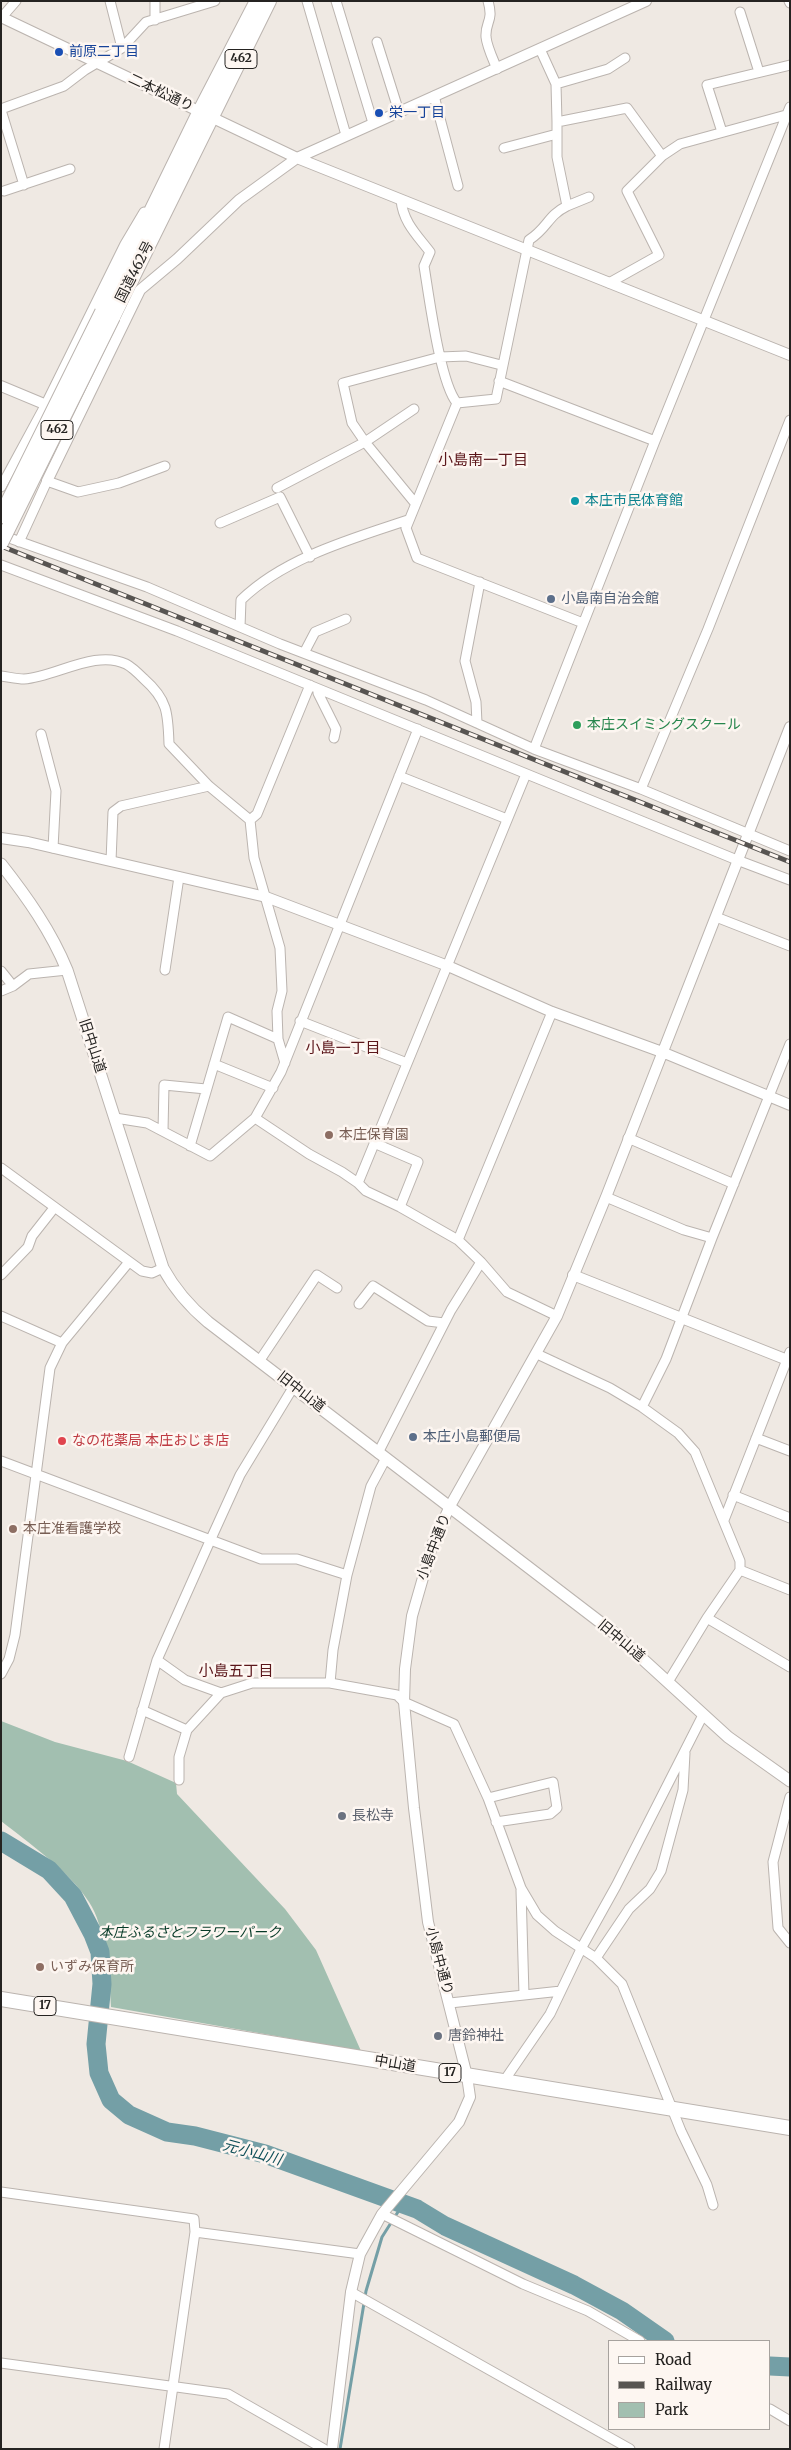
<!DOCTYPE html>
<html>
<head>
<meta charset="utf-8">
<style>
	body { margin:0 }
	#map { position:relative; width:791px; height:2450px; overflow:hidden; background:#efe9e3; font-family:Merriweather,serif }
	canvas { display:block }
	.frame { position:absolute; inset:0; border:2px solid #252321; pointer-events:none }
	.legend { position:absolute; left:608px; top:2340px; width:162px; height:90px; box-sizing:border-box; background:#fdf6f1; border:1px solid #a7a29e; margin:0; padding:6px 9px; list-style:none; font-size:15px; color:#252321 }
	.legend li { display:flex; align-items:center; gap:10px; height:25px }
	.legend b { width:25px; border:1px solid #a7a29e }
</style>
</head>
<body>
<div id="map">
<canvas width="791" height="2450"></canvas>
<div class="frame"></div>
<ul class="legend">
<li><b style="height:6px;background:#fff"></b>Road</li>
<li><b style="height:6px;background:#575451"></b>Railway</li>
<li><b style="height:14px;background:#a2bfb0"></b>Park</li>
</ul>
</div>
<script>
const context = document.querySelector('canvas').getContext('2d');
context.lineJoin = 'round';
function fill(path, color) { context.fillStyle = color; context.fill(path, 'evenodd'); }
function strokePath(path, color, width, dash) { context.strokeStyle = color; context.lineWidth = width; context.lineCap = dash ? 'butt' : 'round'; context.setLineDash(dash || []); context.stroke(path); }
function write(font, color, halo, rows, align = 'center') {
  context.font = font + ' Merriweather,"Noto Sans JP",serif'; context.lineWidth = 5; context.setLineDash([]); context.textBaseline = 'middle'; context.strokeStyle = halo; context.fillStyle = color; for (const [text, x, y, turn = 0] of rows) {
    context.save(); context.translate(x, y); context.rotate((+turn || 0) * Math.PI / 180); context.textAlign = isNaN(turn) ? turn : align; if (halo) context.strokeText(text, 0, 0); context.fillText(text, 0, 0); context.restore();
  }
}
fill(new Path2D(`
	M1 1721 55 1742 127 1761 176 1783 177 1794 285 1909 316 1950 361 2051 111 2007C110 1979 105 1925 89 1902 70 1872 29 1843 1 1821Z`), '#a2bfb0');
strokePath(new Path2D(`
	M340 2449 366 2291 382 2237 403 2204`), '#749fa6', 3);
strokePath(new Path2D(`
	M1 1841 49 1870 73 1896 93 1934 100 1952 102 1984 96 2044 99 2073 111 2100 129 2115 167 2132 195 2136 265 2154 417 2209 445 2226 574 2285 622 2311 665 2341
	M770 2366 790 2367`), '#749fa6', 19);
const minor = new Path2D(`
	M110 1 122 48
	M307 1 346 135
	M336 1 373 123
	M488 1C494 22 485 21 486 37 487 47 493 59 497 69
	M789 1 790 3
	M740 12 759 72
	M2 17 16 1
	M155 20V1
	M377 42 399 112
	M540 49 556 84 557 122 627 108 662 156
	M556 84 608 69 625 58
	M434 96 458 186
	M1 109 64 86 85 70 122 48 146 22 215 1
	M1 110 24 185
	M557 122V157L567 206C547 216 548 228 529 240L496 399 457 403 406 528 417 558 583 623
	M722 132 707 85 790 65
	M504 148 557 134
	M4 191 70 169
	M401 200C403 222 417 235 430 252L424 266C429 296 440 383 457 403
	M567 206 589 197
	M609 283 659 255 627 191 662 156 680 144 786 115
	M499 381 655 441
	M1 487 46 404 125 244 144 212
	M277 488 365 442 414 409
	M415 503 365 442 352 423 343 383 440 357 466 356 501 365
	M220 523 280 497 310 557
	M1 535 147 587 280 644 426 700 534 749 641 789 790 851
	M19 542 47 481 78 492 119 483 165 466
	M1 565 177 631 737 860 790 880
	M240 627 241 600C284 558 351 539 408 520
	M304 653 315 632 346 619
	M1 676C9 677 17 679 24 679 55 677 96 649 126 664 132 667 139 674 144 679 168 700 168 714 169 744L209 786 250 820 254 858 280 948 282 991 277 1011 278 1039 285 1063
	M318 689V693L336 729 334 738
	M477 723 476 702 465 661 480 582
	M41 734 56 791 53 848
	M534 749 655 441 790 107
	M399 776 507 819
	M641 789 708 629 790 420
	M250 820 257 814 310 685
	M111 861 113 812 121 806 209 786
	M716 917 790 946
	M165 970 179 877
	M1 971 13 986 29 974 67 970
	M1 991 13 986
	M300 1021 407 1063
	M214 1064 273 1088
	M115 1118 147 1123 210 1156 255 1118 281 1072 418 729
	M255 1118 309 1154 342 1172 358 1183 366 1191 400 1207 458 1240 481 1262 507 1292 557 1316
	M163 1131 164 1085 206 1089
	M628 1138 734 1184
	M374 1143 418 1162 400 1207
	M190 1146 228 1017 278 1039
	M1 1168 142 1271 152 1273 163 1268
	M358 1183 526 774
	M606 1197 684 1230 712 1238
	M458 1240 552 1012
	M1 1275 28 1247 32 1236 54 1208
	M359 1304 373 1286 428 1321 444 1323
	M1 1316 62 1343
	M537 1354 610 1388 642 1407 678 1433 695 1452 740 1561V1570L707 1618 668 1682
	M260 1360 317 1275 337 1288
	M642 1407 666 1359 712 1238 790 1044
	M756 1438 790 1451
	M378 1453 451 1310 481 1262
	M1 1461 261 1559H297L347 1575
	M733 1495 790 1518
	M724 1520 790 1352
	M740 1570 790 1590
	M707 1618 790 1667
	M157 1660 185 1680 221 1693
	M1 1674 9 1659 15 1635 50 1368 62 1343 129 1262
	M330 1683 333 1650 347 1575 371 1486 386 1458
	M142 1710 187 1730
	M129 1757 157 1660 210 1541 240 1475 294 1386
	M179 1780V1757L187 1730 221 1693 252 1683H330L397 1695 404 1702 454 1724 488 1798 521 1888 537 1915 555 1931 596 1958 622 1984 681 2131 707 2185 713 2205
	M790 1797 773 1862 778 1928 790 1943
	M488 1798 553 1782 557 1808 550 1814 496 1822
	M521 1890 524 1995
	M596 1958 629 1909 650 1889 661 1871 683 1790 685 1753
	M450 2003 561 1991
	M504 2081 550 2014 582 1947 616 1886 703 1715
	M1 2192 194 2219 195 2232 164 2449
	M382 2214 523 2284 588 2311 640 2341
	M195 2232 360 2254
	M351 2292 630 2449
	M1 2363 228 2394 324 2449
	M770 2409 790 2421`);
const tertiary = new Path2D(`
	M1 17 297 158 790 355
	M1 386 61 411
	M47 481 140 290 177 259 239 200 297 158 646 1
	M1 838 28 842 266 897 448 966 552 1012 662 1052 790 1105
	M573 1275 790 1361
	M332 2449 351 2292 360 2254 382 2214 459 2122 470 2097 467 2076 428 1922 414 1808 404 1702 405 1669 412 1616 433 1543 450 1506 557 1316 606 1197 790 727`);
const secondary = new Path2D(`
	M1 864C27 897 51 931 67 970L163 1268C175 1290 189 1306 208 1322L613 1632 728 1737 790 1781`);
const trunk = new Path2D(`
	M102 312 200 111 257 1
	M113 317 269 1
	M1 1999 790 2128`);
strokePath(minor, '#bbb4af', 11);
strokePath(tertiary, '#bbb4af', 12);
strokePath(secondary, '#bbb4af', 13);
strokePath(trunk, '#bbb4af', 16);
strokePath(minor, '#fff', 9);
strokePath(tertiary, '#fff', 10);
strokePath(secondary, '#fff', 11);
strokePath(trunk, '#fff', 14);
const rail = new Path2D(`
	M1 546 790 862`);
strokePath(rail, '#575451', 5);
strokePath(rail, '#fdf6f1', 3, [9]);
const trunkBridge = new Path2D(`
	M1 516 102 312
	M1 543 113 317`);
strokePath(trunkBridge, '#bbb4af', 16, []);
strokePath(trunkBridge, '#fff', 14);
for (const [x, y, r, color] of [
	[59,52,5,"#1a4fb4"],
	[379,113,5,"#1a4fb4"],
	[575,501,5,"#0f9aa8"],
	[551,599,5,"#5c6f8a"],
	[577,725,5,"#2e9e5b"],
	[329,1135,5,"#8d6e63"],
	[413,1437,5,"#5c6f8a"],
	[62,1441,5,"#e0444e"],
	[13,1529,5,"#8d6e63"],
	[342,1816,5,"#6b7280"],
	[40,1967,5,"#8d6e63"],
	[438,2036,5,"#6b7280"]
]) { const dot = new Path2D(); dot.arc(x, y, r, 0, 2 * Math.PI); context.fillStyle = color; context.fill(dot); strokePath(dot, '#fdf6f1', 2); }
for (const [x, y, w] of [
	[241,59,32],
	[57,430,32],
	[45,2006,22],
	[450,2073,22]
]) { const box = new Path2D(); box.roundRect(x - w / 2, y - 9.5, w, 19, 4); context.fillStyle = '#fdf6f1'; context.fill(box); strokePath(box, '#252321', 1); }
write('bold 12px', '#252321', null, [
	["462",241,59],
	["462",57,430],
	["17",45,2006],
	["17",450,2073]
]);
write('14px', '#164399', '#fdf6f1', [
	["前原二丁目",69,52],
	["栄一丁目",389,113]
], 'left');
write('14px', '#252321', '#fdf6f1', [
	["二本松通り",161,93,25],
	["国道462号",135,272,-63],
	["旧中山道",92,1046,72],
	["旧中山道",301,1392,38],
	["小島中通り",434,1547,-69],
	["旧中山道",621,1641,40],
	["小島中通り",439,1961,75],
	["中山道",395,2064,10]
]);
write('14px', '#0d838f', '#fdf6f1', [
	["本庄市民体育館",585,501]
], 'left');
write('14px', '#4e5e75', '#fdf6f1', [
	["小島南自治会館",561,599],
	["本庄小島郵便局",423,1437]
], 'left');
write('14px', '#27864d', '#fdf6f1', [
	["本庄スイミングスクール",587,725]
], 'left');
write('14px', '#785e54', '#fdf6f1', [
	["本庄保育園",339,1135],
	["本庄准看護学校",23,1529],
	["いずみ保育所",50,1967]
], 'left');
write('14px', '#be3a42', '#fdf6f1', [
	["なの花薬局 本庄おじま店",72,1441]
], 'left');
write('14px', '#5b616d', '#fdf6f1', [
	["長松寺",352,1816],
	["唐鈴神社",448,2036]
], 'left');
write('italic 14px', '#063a27', '#fdf6f1', [
	["本庄ふるさとフラワーパーク",190,1933]
]);
write('15px', '#5b161a', '#fdf6f1', [
	["小島南一丁目",483,461],
	["小島一丁目",343,1049],
	["小島五丁目",236,1672]
]);
write('italic 15px', '#0f4f58', '#fdf6f1', [
	["元小山川",252,2153,15]
]);
</script>
</body>
</html>
